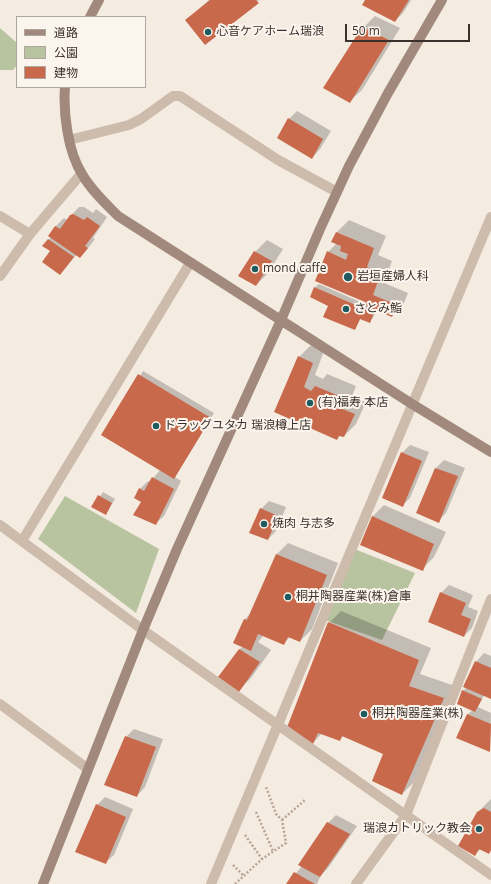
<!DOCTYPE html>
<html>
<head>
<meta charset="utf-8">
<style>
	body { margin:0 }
	#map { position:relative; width:491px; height:884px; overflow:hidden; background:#f4ebe1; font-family:"Open Sans","Noto Sans JP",sans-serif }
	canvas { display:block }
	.legend { position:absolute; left:16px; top:16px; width:130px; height:72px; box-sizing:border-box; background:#fbf5ee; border:1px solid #aea6a0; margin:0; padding:5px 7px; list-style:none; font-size:12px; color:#3b302b }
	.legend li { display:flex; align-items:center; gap:8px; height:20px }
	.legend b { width:20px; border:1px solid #aea6a0 }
	.scale { position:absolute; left:345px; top:24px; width:125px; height:18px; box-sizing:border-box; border:2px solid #3b302b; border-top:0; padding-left:5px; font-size:12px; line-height:14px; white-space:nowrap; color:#3b302b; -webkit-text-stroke:3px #fbf5ee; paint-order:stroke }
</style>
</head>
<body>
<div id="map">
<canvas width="491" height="884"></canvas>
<ul class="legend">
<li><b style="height:5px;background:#a18a7d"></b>道路</li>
<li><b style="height:11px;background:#b8c4a0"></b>公園</li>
<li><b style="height:11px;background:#c8694b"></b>建物</li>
</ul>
<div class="scale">50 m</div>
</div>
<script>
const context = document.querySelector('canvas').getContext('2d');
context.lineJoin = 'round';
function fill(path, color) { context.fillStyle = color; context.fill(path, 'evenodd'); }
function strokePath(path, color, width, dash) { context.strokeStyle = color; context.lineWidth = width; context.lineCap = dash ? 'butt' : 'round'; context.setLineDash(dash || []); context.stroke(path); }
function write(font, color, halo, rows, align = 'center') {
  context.font = font + ' "Open Sans","Noto Sans JP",sans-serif'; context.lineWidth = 4; context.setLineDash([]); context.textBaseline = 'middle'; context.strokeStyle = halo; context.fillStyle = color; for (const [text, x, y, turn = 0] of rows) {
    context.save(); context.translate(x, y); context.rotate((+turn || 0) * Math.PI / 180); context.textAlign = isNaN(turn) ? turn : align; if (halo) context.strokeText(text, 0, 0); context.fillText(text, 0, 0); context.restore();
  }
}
fill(new Path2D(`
	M0 28 17 43V65L13 70H0Z
	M65 496 159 549 136 613 38 539Z
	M352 548 415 573 382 640 322 619Z`), '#b8c4a0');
fill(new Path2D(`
	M209 0H260L187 20Z
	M366 0H411L403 13 395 21Z
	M375 16 400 28 362 90 350 101 363 28Z
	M297 111 331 131 320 149 312 158 289 119Z
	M79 207H84L93 213 96 209 107 217 93 238 95 239 88 248 80 257 77 254 60 274 52 251 44 246 51 237 49 236 56 226 64 218 67 220Z
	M349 220 386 236 378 255 392 261 384 283 408 293 404 303 392 315 378 309 370 322 361 318 355 329 315 287 319 284 365 304 367 301 328 252 337 243 332 241 337 232Z
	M267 240 283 249 268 273 256 285 255 252Z
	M311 345 324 351 315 375 323 379 327 374 356 386 352 396 366 402 356 424 344 436 340 435 337 439 275 411 299 357Z
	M143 371 214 413 175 477 181 481 164 516 155 524 142 501 140 489 148 481 150 482 161 469 103 435Z
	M410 445 429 452 410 498 402 506V453Z
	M444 460 465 468 446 513 438 521 436 468Z
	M103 492 115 499 106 514 93 507Z
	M269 501 286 507 276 531 268 539 261 509Z
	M384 505 446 532 434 557 422 569 372 517Z
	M288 543 338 563 312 629 300 641 290 637 284 643 264 635 258 642 271 650 251 678 239 690V650L243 646 245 619 252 612 276 555Z
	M449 585 473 595 468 607 478 611 472 628 464 636 441 593Z
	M341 611 431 648 420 674 455 686 414 782 402 794 384 753 344 736 339 740 322 733 313 743 329 623Z
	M484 653 491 656V698L484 695 478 707 491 713 490 751 457 737 468 714 473 710 463 691 466 688 476 662Z
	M134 729 163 739 145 787 137 796 126 737Z
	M105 797 133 809 114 855 105 863 97 805Z
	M491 799V851L489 853 481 849 474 855 478 812Z
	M336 815 357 826 328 868 321 875 317 884H287L302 866 328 823Z`), '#0003');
fill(new Path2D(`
	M210 0H256L259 3 205 45 185 20Z
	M365 0H409L395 22 362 5Z
	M362 27 389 40 350 103 323 88Z
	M288 118 323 139 312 159 277 138Z
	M73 214 84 220 87 217 100 226 85 246 88 248 80 258 48 236 55 226 60 229 70 215Z
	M336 232 374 248 367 267 381 273 373 295 397 305 392 317 364 305 365 302 315 281 327 251 346 260 348 254 340 251 341 246 331 242Z
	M48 239 74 257 60 275 42 262 50 251 42 246Z
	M254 251 272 261 256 286 238 276Z
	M314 287 374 313 370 323 360 319 355 330 323 317 328 306 310 297Z
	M298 356 313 363 304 387 311 391 315 386 344 398 340 408 355 414 344 437 339 436 337 440 274 412Z
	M138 374 211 418 174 479 101 435Z
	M401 452 422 461 403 507 382 498Z
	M435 468 458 476 439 523 416 513Z
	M152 477 174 489 156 525 133 515 141 502 134 498 139 488 144 491Z
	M98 495 112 503 106 515 91 507Z
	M260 508 278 516 268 540 249 533Z
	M372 516 434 544 423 571 360 545Z
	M276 554 327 575 300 642 288 637 284 645 258 634 251 651 233 643 244 619 247 620Z
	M440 592 466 603 461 615 471 619 464 637 428 622Z
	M328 622 419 660 409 686 444 698 402 795 372 781 383 754 342 736 340 741 318 733 313 744 286 730Z
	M239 649 260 662 239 692 218 677Z
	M475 661 491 668V699L463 687Z
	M462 690 482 699 475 712 457 704Z
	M467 714 491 724 490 752 456 738Z
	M125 736 156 747 137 797 104 785Z
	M96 804 126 817 106 864 75 852Z
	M484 808 491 812V850L489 854 479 849 475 856 458 846 477 812Z
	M327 822 350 834 320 877 298 865Z
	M294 872 315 884H286Z`), '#c8694b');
strokePath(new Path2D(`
	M256 812 273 851
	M282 820 305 800
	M245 835 262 859
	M233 865 244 876
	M235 884 262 859 286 843 282 820 276 814 266 787`), '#b9a596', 2.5, [2, 2]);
strokePath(new Path2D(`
	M69 140 129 125 141 119 173 96H180L278 160 337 192
	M0 216 30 234
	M0 276 30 234 81 174
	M0 525 143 630 491 875
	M22 541 190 263
	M0 704 88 769
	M211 884 491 217
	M356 884 406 815 491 599`), '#cdbbac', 10);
strokePath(new Path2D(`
	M90 17 99 0
	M65 87C63 113 68 152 82 174 91 190 106 204 118 216L412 404 491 452
	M43 884 143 630 177 549 281 320 320 229 349 166 388 93 442 0`), '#a18a7d', 10);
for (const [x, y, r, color] of [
	[208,32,4,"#1f5a5e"],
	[255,269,4,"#1f5a5e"],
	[348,277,5,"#1f5a5e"],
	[346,309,4,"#1f5a5e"],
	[310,403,4,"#1f5a5e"],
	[156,426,4,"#1f5a5e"],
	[264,524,4,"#1f5a5e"],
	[288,597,4,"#1f5a5e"],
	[364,714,4,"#1f5a5e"],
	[479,829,4,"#1f5a5e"]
]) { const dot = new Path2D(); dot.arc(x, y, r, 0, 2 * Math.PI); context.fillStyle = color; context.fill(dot); strokePath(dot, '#fbf5ee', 1.5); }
write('12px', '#3b302b', '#fbf5ee', [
	["心音ケアホーム瑞浪",216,32],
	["mond caffe",263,269],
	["岩垣産婦人科",357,277],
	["さとみ鮨",354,309],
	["(有)福寿 本店",318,403],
	["ドラッグユタカ 瑞浪樽上店",164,426],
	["焼肉 与志多",272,524],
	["桐井陶器産業(株)倉庫",296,597],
	["桐井陶器産業(株)",372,714],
	["瑞浪カトリック教会",471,829,"right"]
], 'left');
</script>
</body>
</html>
